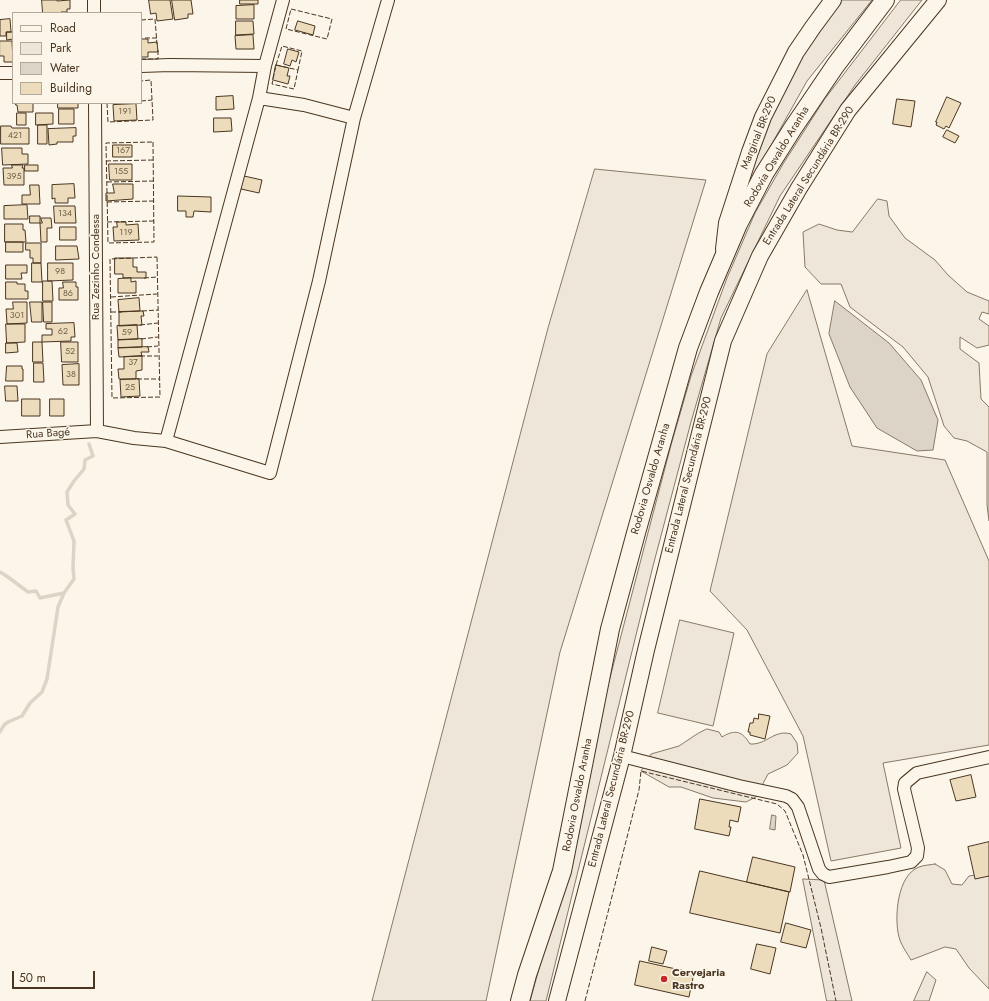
<!DOCTYPE html>
<html>
<head>
<meta charset="utf-8">
<style>
	body { margin:0 }
	#map { position:relative; width:989px; height:1001px; overflow:hidden; background:#fbf6e9; font-family:Jost,sans-serif }
	canvas { display:block }
	.legend { position:absolute; left:12px; top:12px; width:130px; height:92px; box-sizing:border-box; background:#fbf6e9; border:1px solid #b4a999; margin:0; padding:5px 7px; list-style:none; font-size:12px; color:#4a3520 }
	.legend li { display:flex; align-items:center; gap:8px; height:20px }
	.legend b { width:20px; border:1px solid #b4a999 }
	.scale { position:absolute; left:12px; top:971px; width:83px; height:18px; box-sizing:border-box; border:2px solid #4a3520; border-top:0; padding-left:5px; font-size:12px; line-height:14px; white-space:nowrap; color:#4a3520; -webkit-text-stroke:3px #fbf6e9; paint-order:stroke }
</style>
</head>
<body>
<div id="map">
<canvas width="989" height="1001"></canvas>
<ul class="legend">
<li><b style="height:5px;background:#fbf6e9"></b>Road</li>
<li><b style="height:11px;background:#ede6d9"></b>Park</li>
<li><b style="height:11px;background:#dcd4c6"></b>Water</li>
<li><b style="height:11px;background:#ecdcbc"></b>Building</li>
</ul>
<div class="scale">50 m</div>
</div>
<script>
const context = document.querySelector('canvas').getContext('2d');
context.lineJoin = 'round';
function fill(path, color) { context.fillStyle = color; context.fill(path, 'evenodd'); }
function strokePath(path, color, width, dash) { context.strokeStyle = color; context.lineWidth = width; context.lineCap = dash ? 'butt' : 'round'; context.setLineDash(dash || []); context.stroke(path); }
function write(font, color, halo, rows, align = 'center') {
  context.font = font + ' Jost,sans-serif'; context.lineWidth = 3; context.setLineDash([]); context.textBaseline = 'middle'; context.strokeStyle = halo; context.fillStyle = color; for (const [text, x, y, turn = 0] of rows) {
    context.save(); context.translate(x, y); context.rotate((+turn || 0) * Math.PI / 180); context.textAlign = isNaN(turn) ? turn : align; if (halo) context.strokeText(text, 0, 0); context.fillText(text, 0, 0); context.restore();
  }
}
const green = new Path2D(`
	M838 0H872L807 81 750 183 741 192 788 73Z
	M901 0H922L855 85 780 196 721 318 691 422 653 566 546 1001H530L565 875 601 712 671 445 691 376 727 278 755 213 783 164 824 100Z
	M595 169 706 180 560 652 486 1001H372L548 328Z
	M878 199 887 201 889 216 905 238 935 260 948 275 967 292 989 301V314L982 312 979 319 989 326V345L977 348 960 337V349L979 363 981 399 989 407V521L987 505V452L967 441 954 438 944 426 928 377 903 347 850 307 841 284H821L805 267 803 232 819 224 837 230 852 232Z
	M807 290 852 446 945 460 989 561V745L883 763 901 848 831 861 803 736 747 630 710 591 767 354Z
	M680 620 734 633 713 726 658 713Z
	M707 729 719 732 722 737C735 729 742 731 750 744 767 745 774 729 791 734L797 743 798 753 787 765 768 774 756 797 746 802 713 798 681 787H669L641 771 651 754 679 746 697 734Z
	M935 864 945 870 952 884 962 885 969 876 983 874 989 876V989L969 968 956 949 945 947 911 960C907 953 901 945 899 937 894 918 897 875 919 867 924 865 930 865 935 864Z
	M803 879 824 880 852 1001H827Z
	M927 972 936 980 929 1001H914Z`);
fill(green, '#ede6d9');
strokePath(green, '#887966', 1);
const water = new Path2D(`
	M835 301 889 343 921 380 938 420 933 450 917 451 877 428 850 387 829 334Z
	M772 815 776 816 775 830 770 829Z`);
fill(water, '#dcd4c6');
strokePath(water, '#887966', 1);
strokePath(new Path2D(`
	M0 572 8 577 28 592 36 591 40 598 64 593
	M0 732 4 725 8 722 22 716 30 703 42 692 47 679 58 607 64 593 74 579 73 568 74 541 66 520 75 514 68 505 67 492 74 481 84 469 85 460 93 456 89 444`), '#dcd4c6', 3.5);
const building = new Path2D(`
	M42 0H57V1L70 0V9H67V12H61V13H43Z
	M149 0H170L173 19 157 21 156 13 151 14Z
	M172 0H191L193 14H188V18L175 20Z
	M240 0H258V4H240Z
	M254 5V19H236V6Z
	M10 19 11 32H6V36H0V20Z
	M236 21H253L254 34 236 35Z
	M298 21 315 26 313 35 295 30Z
	M7 32H13V39L7 40Z
	M253 35 254 49H236L235 36Z
	M141 39H148V43L157 42 158 52H148V57H141Z
	M0 41H12L13 62H4V56H0Z
	M288 49 299 52 296 62 292 60 290 66 284 64Z
	M276 65 289 68 287 76H290L288 84 273 80Z
	M233 96 234 109 216 110V97Z
	M947 97 961 103 949 128 946 126 944 129 936 125 937 122H936Z
	M897 99 915 101 911 127 893 124Z
	M16 103H33V112H18L17 105H16Z
	M58 103H78V108H58Z
	M136 104 137 120 114 121 113 105Z
	M59 109H74V124H59Z
	M17 113H26V125H17Z
	M36 113H53V124L36 125Z
	M214 118H231L232 131 214 132Z
	M38 125H47V144H38Z
	M1 126H11L12 128H29V144H1Z
	M76 128V136H73V142H57V144L49 145 48 129Z
	M947 130 959 136 955 143 943 137Z
	M113 145H132V157H113Z
	M2 148H22V154H28V164L3 165Z
	M109 164H132V180H110Z
	M12 165H23L22 168H24V185H4L3 168H12Z
	M25 165H38V171H25Z
	M244 176 262 180 259 193 241 189Z
	M74 184 75 198H68V203H55V198L52 199V185Z
	M113 184H133V199L106 201V193H114Z
	M30 185H39L40 204H22V195H30Z
	M178 196 211 197V212L194 211 193 217H186V211H178Z
	M27 205 28 219H4V206Z
	M54 206H75L76 223H55Z
	M30 216H40V223H30Z
	M41 218H51L52 228H47V242H41L40 223H42Z
	M117 222H126V225L138 224 139 240 114 241 113 227H117Z
	M5 224H23V230H25L26 242H5Z
	M60 227H76V240H60Z
	M6 242H23V252H6Z
	M26 243H41V263H33V258H30V250H26Z
	M56 246H77L79 259 56 260Z
	M115 258H133V267H137V272H146V278H123V274H115Z
	M32 263H41L42 282H32Z
	M48 263H73V280L48 281Z
	M6 265H27V273H21L22 279H6Z
	M131 278V282L136 281V293H118V279Z
	M43 281H52L53 301H43Z
	M6 282H17V284H25V291H28V299H6Z
	M63 282H76V287H78V300H59V288H63Z
	M139 298 140 311 119 312 118 300Z
	M13 302H27V323L7 324 6 309H13Z
	M30 302H42V322H32Z
	M43 302H52V322H44Z
	M140 311H143L144 316H141L142 325 119 326V312Z
	M74 323 75 337H71V341L42 342V335H52V329H46V324Z
	M6 324H25V342L7 343Z
	M137 325 138 339 118 340 117 326Z
	M142 339V347L118 348V340Z
	M33 342H42L43 362H33Z
	M61 342H78V362H62Z
	M6 343H17L18 352 6 353Z
	M148 347 149 352H141L142 356 119 357 118 348Z
	M142 356V370L136 371V379H119L118 369H124V357Z
	M34 363H43L44 382H34Z
	M79 364V385H63L62 365Z
	M7 366H22V369H23V381H6Z
	M139 379 140 396 121 397 120 380Z
	M5 386H17L18 401H6Z
	M22 399H40V416H22Z
	M50 399H64V416H50Z
	M759 714 770 716 765 739 750 735V732H748L750 723H753L754 718 758 719Z
	M971 775 976 797 956 801 950 780Z
	M700 799 741 807 738 822 730 820 729 827H731L729 836 695 829Z
	M989 842V876L975 879 968 847Z
	M753 857 795 867 790 892 747 882Z
	M700 871 789 892 780 933 690 913Z
	M786 923 811 930 806 948 781 942Z
	M757 944 776 948 770 974 751 969Z
	M652 947 667 951 663 964 649 961Z
	M640 961 694 973 689 997 635 985Z`);
fill(building, '#ecdcbc');
strokePath(building, '#4a3520', 1);
const minor = new Path2D(`
	M94 0V13
	M283 0 265 66 259 98 304 105 354 118 388 0
	M141 66 170 65 265 66
	M0 73H13
	M259 98 166 441 270 473 319 281 354 118
	M95 103 97 431
	M0 437 97 431 134 438 166 441
	M622 756 739 786 786 796 792 799 798 807 819 869 823 874 829 877 888 867 911 862 917 856 918 848 904 789 905 783 917 773 989 757`);
const major = new Path2D(`
	M724 249 727 223 750 152 763 117 796 52 813 27 833 0
	M557 1001 622 756 646 650 723 341 760 256 799 188 848 110 938 0`);
const highway = new Path2D(`
	M520 1001 527 975 562 871 610 629 636 533 688 348 709 292 738 224 764 174 793 128 835 66 885 0`);
strokePath(minor, '#4a3520', 14);
strokePath(major, '#4a3520', 18);
strokePath(highway, '#4a3520', 20);
strokePath(minor, '#fbf6e9', 12);
strokePath(major, '#fbf6e9', 16);
strokePath(highway, '#fbf6e9', 18);
strokePath(new Path2D(`
	M291 9 332 19 327 39 286 29Z
	M141 20 155 19 157 44
	M145 38H157
	M141 59H158V50
	M276 65 298 70 294 89 272 84Z
	M276 65 282 46 302 51 298 70
	M141 101 152 100
	M107 103 108 122 153 120 151 80 141 81
	M153 142 154 242 108 243 106 143Z
	M106 161 153 160
	M107 182 153 181
	M107 202 154 201
	M107 222 154 221
	M157 257 160 397 112 398 110 259Z
	M144 278 157 277
	M111 297 157 294
	M142 311 158 310
	M111 312H122
	M140 325 158 323
	M141 339 158 337
	M147 347 158 346
	M140 356H158
	M137 379H159
	M585 1001 606 920 639 790 641 771 777 804 785 811 803 855 821 928 836 1001`), '#4a3520', 1, [5, 2]);
for (const [x, y, r, color] of [
	[664,979,4,"#c62828"]
]) { const dot = new Path2D(); dot.arc(x, y, r, 0, 2 * Math.PI); context.fillStyle = color; context.fill(dot); strokePath(dot, '#fbf6e9', 1.5); }
write('9px', '#725f47', null, [
	["191",125,112],
	["421",15,136],
	["167",123,151],
	["155",121,172],
	["395",14,177],
	["134",65,214],
	["119",126,233],
	["98",60,272],
	["86",68,294],
	["301",17,316],
	["62",63,332],
	["59",127,333],
	["52",70,352],
	["37",133,363],
	["38",71,375],
	["25",130,388]
]);
write('11px', '#4a3520', '#fbf6e9', [
	["Marginal BR-290",759,133,-68],
	["Rodovia Osvaldo Aranha",777,157,-59],
	["Entrada Lateral Secundária BR-290",809,176,-58],
	["Rua Zezinho Condessa",96,267,-90],
	["Rua Bagé",48,434,-4],
	["Entrada Lateral Secundária BR-290",689,475,-76],
	["Rodovia Osvaldo Aranha",651,479,-74],
	["Entrada Lateral Secundária BR-290",612,789,-76],
	["Rodovia Osvaldo Aranha",578,795,-79]
]);
write('bold 11px', '#4a3520', '#fbf6e9', [
	["Cervejaria",672,973],
	["Rastro",672,986]
], 'left');
</script>
</body>
</html>
